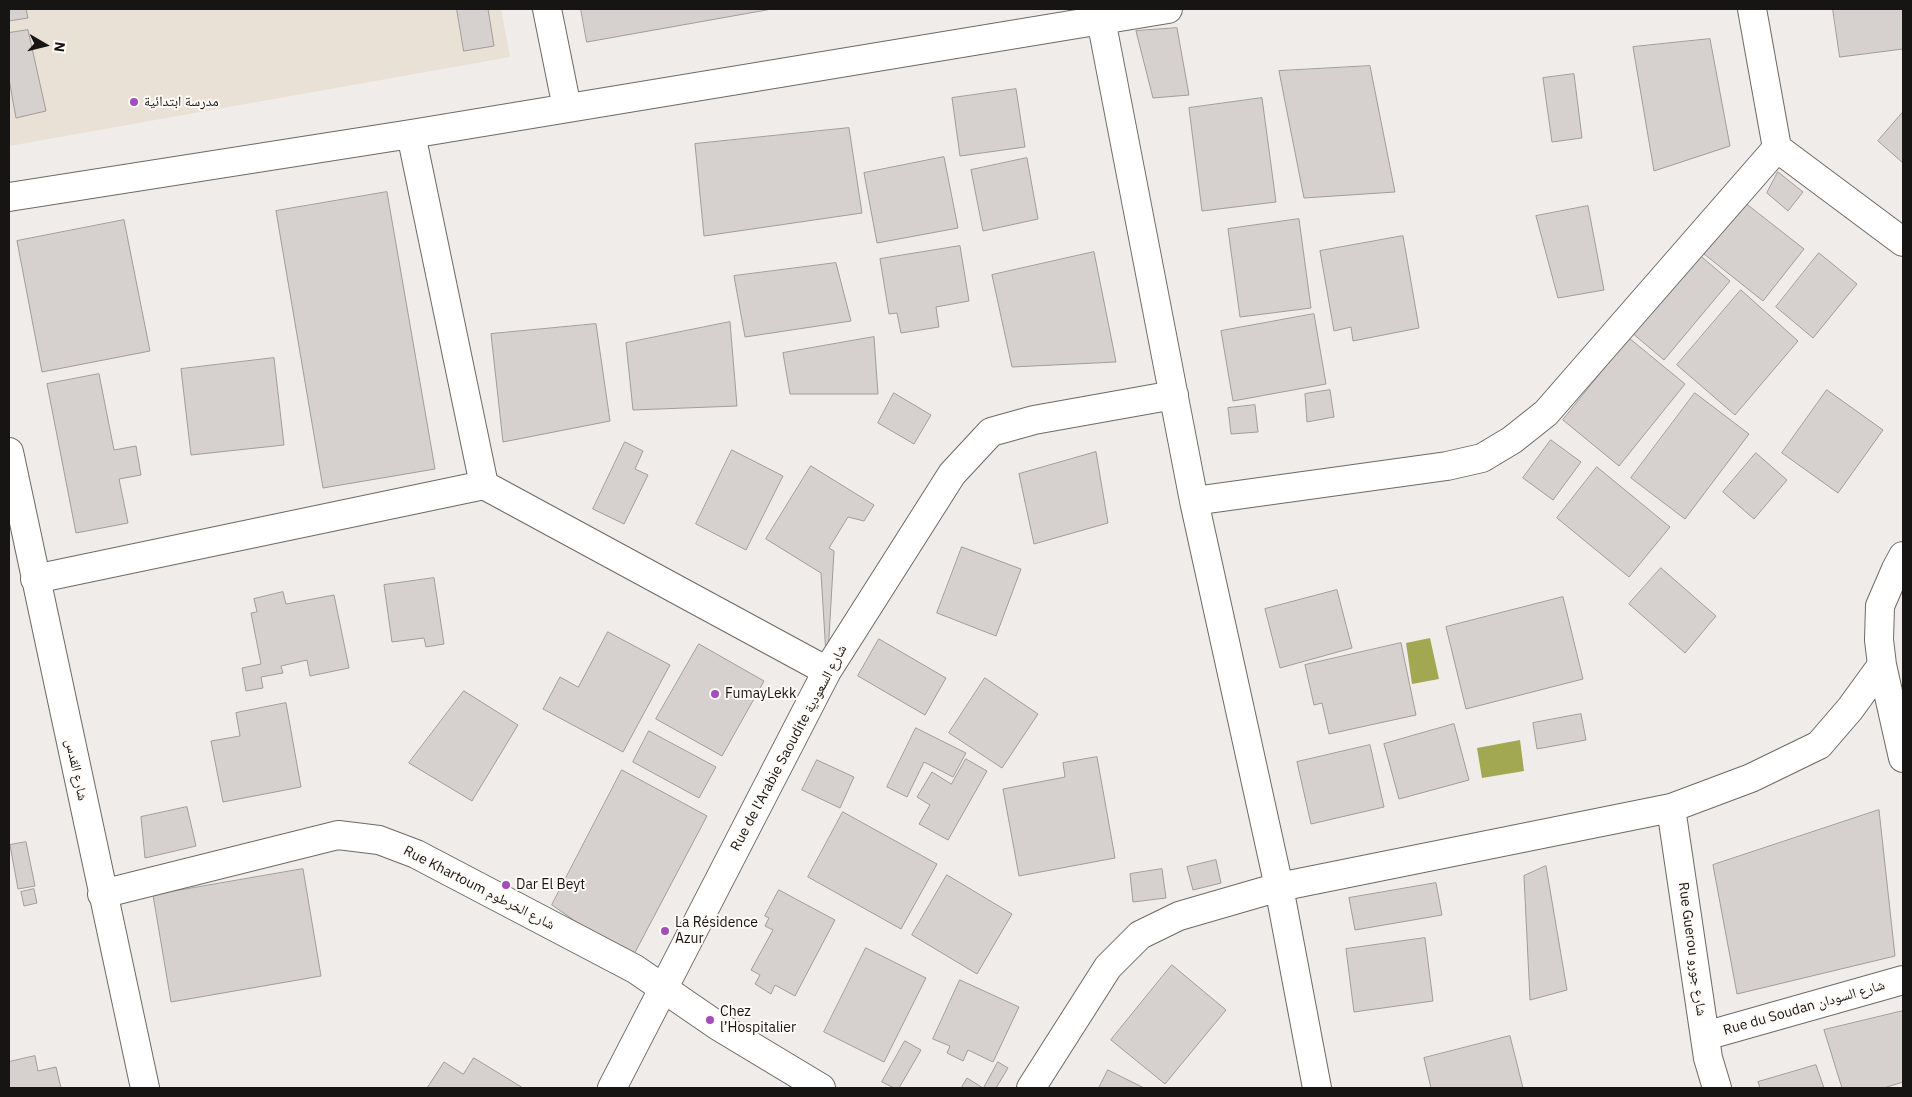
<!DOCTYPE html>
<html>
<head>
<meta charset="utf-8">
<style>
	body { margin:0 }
	#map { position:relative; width:1912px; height:1097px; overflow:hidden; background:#f0ece9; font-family:"IBM Plex Sans",sans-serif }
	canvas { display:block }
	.frame { position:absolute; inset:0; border:10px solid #161514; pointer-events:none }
	.north { position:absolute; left:20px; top:20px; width:50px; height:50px; -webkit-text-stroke:4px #fefaf6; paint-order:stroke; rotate:98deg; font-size:14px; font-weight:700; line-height:20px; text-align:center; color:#161514 }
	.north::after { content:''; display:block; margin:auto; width:18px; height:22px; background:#161514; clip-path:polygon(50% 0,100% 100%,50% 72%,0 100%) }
</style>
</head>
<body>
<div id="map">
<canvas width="1912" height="1097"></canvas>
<div class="frame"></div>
<div class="north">N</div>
</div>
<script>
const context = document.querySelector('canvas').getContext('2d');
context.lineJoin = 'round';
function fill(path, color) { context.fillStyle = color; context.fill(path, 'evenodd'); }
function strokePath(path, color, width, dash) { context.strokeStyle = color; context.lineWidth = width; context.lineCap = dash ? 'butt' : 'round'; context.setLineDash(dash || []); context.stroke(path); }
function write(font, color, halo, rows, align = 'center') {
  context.font = font + ' "IBM Plex Sans","Noto Naskh Arabic",sans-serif'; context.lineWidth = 4; context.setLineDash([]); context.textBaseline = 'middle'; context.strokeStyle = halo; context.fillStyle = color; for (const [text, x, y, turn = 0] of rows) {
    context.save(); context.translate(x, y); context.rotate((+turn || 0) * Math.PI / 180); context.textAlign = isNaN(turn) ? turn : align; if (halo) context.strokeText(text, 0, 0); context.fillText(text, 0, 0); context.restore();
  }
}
fill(new Path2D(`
	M9 9H501L510 57 9 146Z`), '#e9e0d6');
fill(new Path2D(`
	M1430 638 1439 679 1412 684 1406 643Z
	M1520 740 1524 771 1482 778 1477 748Z`), '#a2a752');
const building = new Path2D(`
	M9 9H26L28 18 9 21Z
	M457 9H488L494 46 464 51Z
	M581 9H772L587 42Z
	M1833 9H1903V49L1840 57Z
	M1177 28 1189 95 1153 98 1136 31Z
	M28 30 46 111 16 118 9 79V33Z
	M1710 39 1730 146 1654 171 1633 47Z
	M1370 66 1395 192 1304 198 1279 71Z
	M1574 74 1582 138 1552 142 1543 78Z
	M1016 89 1025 147 960 156 952 98Z
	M1262 98 1276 202 1202 211 1189 108Z
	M1903 112V163L1878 141Z
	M849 128 862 213 704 236 695 144Z
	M944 157 958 228 877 243 864 173Z
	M1027 158 1038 219 983 231 971 170Z
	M1778 172 1803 192 1788 211 1767 193Z
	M387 192 435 469 323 488 276 211Z
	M1744 202 1804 249 1763 301 1704 254Z
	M1588 206 1604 290 1558 298 1536 216Z
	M1299 219 1311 308 1240 317 1228 229Z
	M124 220 150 351 42 372 17 241Z
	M1403 236 1419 328 1353 341 1351 327 1334 331 1320 251Z
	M960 246 969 301 936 307 939 327 901 333 897 313 889 314 880 259Z
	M1094 252 1116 362 1012 367 992 275Z
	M1696 252 1730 281 1664 360 1631 332Z
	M1819 253 1857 284 1813 338 1776 307Z
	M836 263 851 321 745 337 734 276Z
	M1741 290 1798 341 1735 415 1677 365Z
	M1314 314 1326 384 1233 401 1221 331Z
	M730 322 737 406 633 410 626 343Z
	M596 324 610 421 503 442 491 334Z
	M874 337 878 394H790L783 353Z
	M1629 338 1685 384 1619 466 1563 420Z
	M274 358 284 445 191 455 181 369Z
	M99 374 114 450 136 446 141 475 119 479 128 523 76 533 47 384Z
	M1330 390 1334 417 1307 422 1305 394Z
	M1827 390 1883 430 1838 493 1782 453Z
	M894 393 931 415 914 444 878 423Z
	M1695 393 1749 434 1685 519 1631 478Z
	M1255 405 1258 432 1231 434 1228 408Z
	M1551 440 1581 462 1553 500 1523 478Z
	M625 442 643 451 635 469 648 475 624 524 593 509Z
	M732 450 783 476 746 550 696 524Z
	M1096 452 1108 523 1034 544 1019 474Z
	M1756 453 1787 480 1754 519 1723 492Z
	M811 466 874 505 864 521 848 517 829 548 834 551 827 671 821 573 766 539Z
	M1597 467 1670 527 1629 577 1557 518Z
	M962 547 1021 569 996 636 937 613Z
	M1661 568 1716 616 1685 653 1629 604Z
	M434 578 444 644 426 647 424 638 392 642 384 585Z
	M1337 590 1352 648 1280 668 1265 609Z
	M283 592 286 604 334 595 349 668 310 676 307 660 281 666 283 673 261 677 263 688 246 691 242 668 261 664 251 613 257 612 254 599Z
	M1563 597 1583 679 1466 709 1446 627Z
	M608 632 670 665 623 752 543 709 560 677 578 687Z
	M879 639 946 678 925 715 858 676Z
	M1401 643 1416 715 1329 734 1322 703 1314 705 1305 665Z
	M699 644 764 681 722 756 656 719Z
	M985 678 1038 714 1002 768 949 733Z
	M464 691 518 725 472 801 409 763Z
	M286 703 301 787 223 802 211 741 240 736 236 713Z
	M1581 714 1586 740 1537 749 1533 723Z
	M1454 724 1469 780 1399 799 1384 744Z
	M916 728 966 753 953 777 924 762 907 797 887 787Z
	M649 731 716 767 699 798 633 762Z
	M1370 745 1384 807 1311 824 1297 762Z
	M1097 757 1115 858 1019 876 1003 789 1065 777 1063 763Z
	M966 759 987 771 948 840 919 824 930 805 917 797 932 772 951 784Z
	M817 760 854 777 840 808 802 790Z
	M622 770 707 816 631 960 552 905Z
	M187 807 196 846 145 858 141 817Z
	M1879 810 1895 956 1737 994 1713 865Z
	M843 812 937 864 901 929 808 877Z
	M26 842 35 886 18 889 10 845Z
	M1216 860 1221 883 1193 890 1187 867Z
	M1546 866 1567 990 1530 1000 1524 876Z
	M303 869 321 976 171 1002 153 895Z
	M1162 869 1166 898 1133 902 1130 874Z
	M947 875 1012 914 977 974 912 935Z
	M1436 883 1442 915 1355 930 1349 898Z
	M34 889 37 903 24 906 21 892Z
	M779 890 835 920 795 996 775 985 771 994 755 984 760 975 751 970 773 930 765 926 769 918 765 916Z
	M1425 938 1433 1001 1354 1012 1346 949Z
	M866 948 926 978 884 1062 824 1032Z
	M1172 965 1226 1010 1165 1084 1111 1040Z
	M960 980 1019 1007 993 1062 968 1050 963 1061 947 1053 950 1046 933 1039Z
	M1903 1011V1082L1884 1088H1842L1824 1030Z
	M1510 1036 1523 1088H1431L1424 1058Z
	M905 1041 921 1050 899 1088H894L882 1082Z
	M35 1056 38 1071 56 1067 61 1088H9V1062Z
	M474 1058 523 1088H427L444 1062 463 1074Z
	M998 1062 1008 1068 996 1088H961L967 1078 983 1088Z
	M1816 1065 1824 1088H1760L1758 1082Z
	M1108 1070 1144 1088H1099Z`);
fill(building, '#d6d1cf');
strokePath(building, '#a09c99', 1);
const minor = new Path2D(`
	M547 9 567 108
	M1099 9 1194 501 1279 887 1317 1088
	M1752 9 1777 148 1903 242
	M411 134 484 485
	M9 197 411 134 1168 9
	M9 452 145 1088
	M1194 501 1447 466 1482 458 1512 440 1546 413 1777 148
	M1903 556 1896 569 1880 606 1879 640 1882 665 1903 758
	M35 579 484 485 827 671
	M1671 808 1708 1058 1717 1088
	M102 894 338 835 379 840 416 854 635 969 718 1026 821 1088
	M1705 1036 1903 980
	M612 1088 827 671 952 474 991 432 1034 420 1174 395
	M1031 1088 1108 967 1140 935 1179 916 1279 887 1671 808 1751 778 1819 745 1850 709 1882 665`);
strokePath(minor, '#6d6a66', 30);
strokePath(minor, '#fff', 28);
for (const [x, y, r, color] of [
	[134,102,5,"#a34dbb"],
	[715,694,5,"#a34dbb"],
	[506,885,5,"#a34dbb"],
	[665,931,5,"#a34dbb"],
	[710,1020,5,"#a34dbb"]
]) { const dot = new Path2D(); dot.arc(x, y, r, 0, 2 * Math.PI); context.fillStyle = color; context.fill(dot); strokePath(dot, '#fefaf6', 2); }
write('14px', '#161514', '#fefaf6', [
	["مدرسة ابتدائية",144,102],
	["FumayLekk",725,694],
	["Dar El Beyt",516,885],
	["La Résidence",675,923],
	["Azur",675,939],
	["Chez",720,1012],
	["l’Hospitalier",720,1028]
], 'left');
write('14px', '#161514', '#fefaf6', [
	["Rue de l'Arabie Saoudite شارع السعودية",789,748,-62],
	["شارع القدس",76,770,78],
	["Rue Khartoum شارع الخرطوم",479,888,27],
	["Rue Guerou شارع جورو",1692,949,82],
	["Rue du Soudan شارع السودان",1804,1008,-16]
]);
</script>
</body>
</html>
